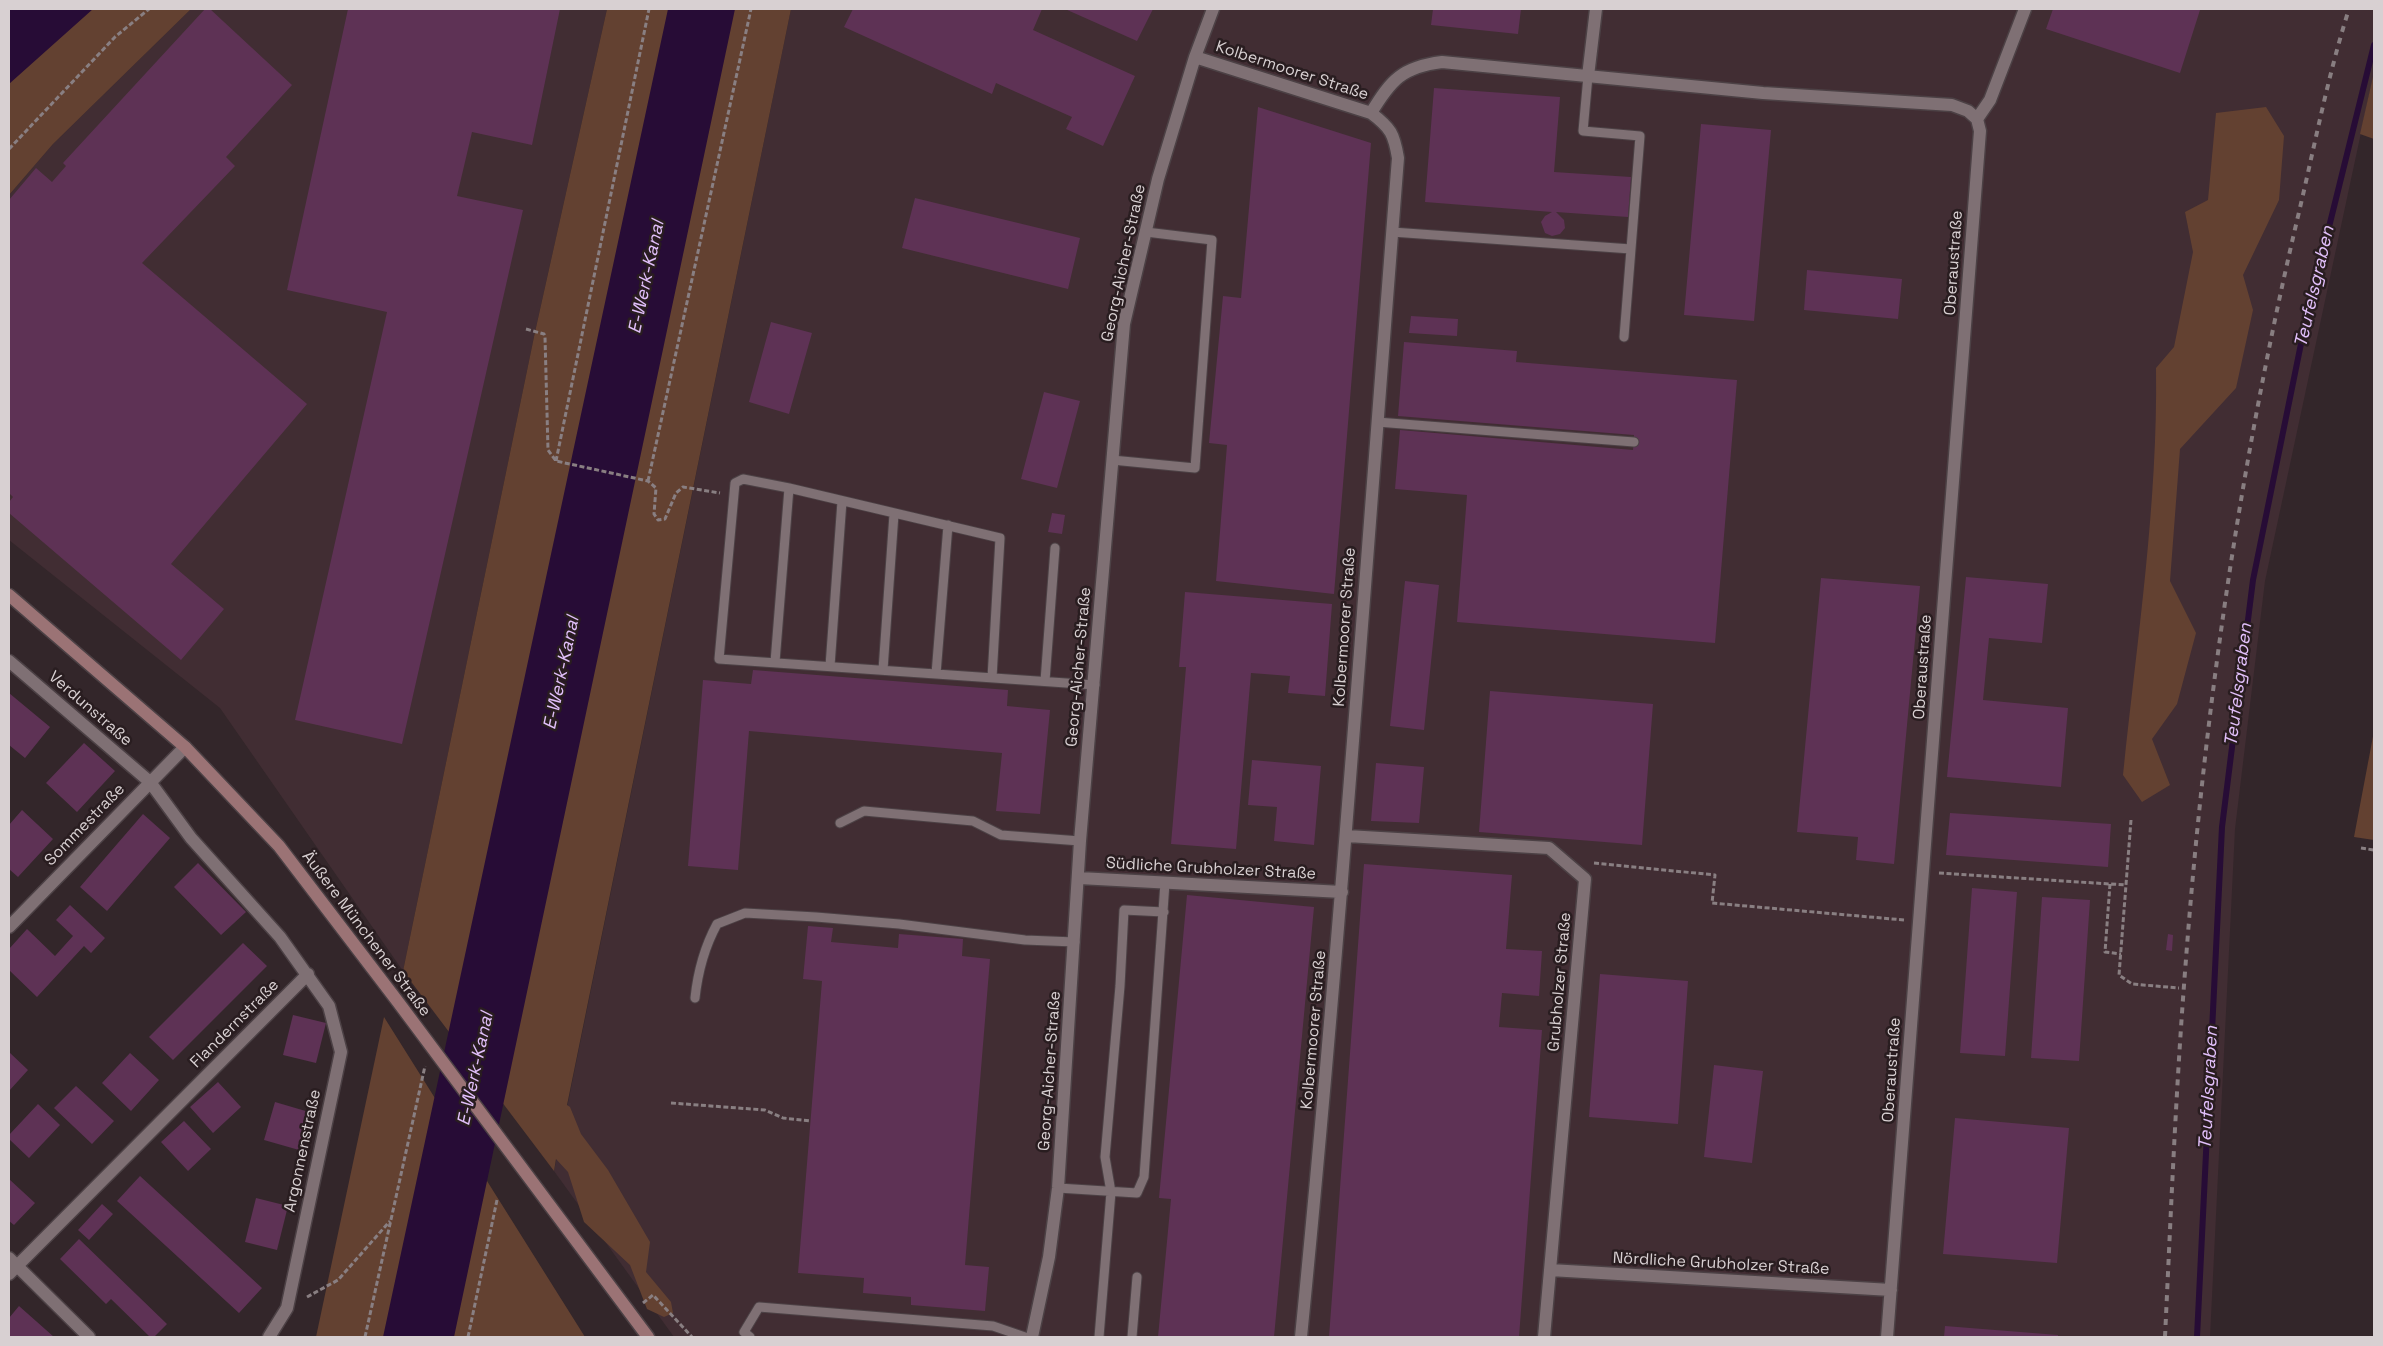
<!DOCTYPE html>
<html>
<head>
<meta charset="utf-8">
<style>
	body { margin:0 }
	#map { position:relative; width:2383px; height:1346px; overflow:hidden; background:#33262a; font-family:"Space Grotesk",sans-serif }
	canvas { display:block }
	.frame { position:absolute; inset:0; border:10px solid #d8d0d2; pointer-events:none }
</style>
</head>
<body>
<div id="map">
<canvas width="2383" height="1346"></canvas>
<div class="frame"></div>
</div>
<script>
const context = document.querySelector('canvas').getContext('2d');
context.lineJoin = 'round';
function fill(path, color) { context.fillStyle = color; context.fill(path, 'evenodd'); }
function strokePath(path, color, width, dash) { context.strokeStyle = color; context.lineWidth = width; context.lineCap = dash ? 'butt' : 'round'; context.setLineDash(dash || []); context.stroke(path); }
function write(font, color, halo, rows, align = 'center') {
  context.font = font + ' "Space Grotesk",sans-serif'; context.lineWidth = 5; context.setLineDash([]); context.textBaseline = 'middle'; context.strokeStyle = halo; context.fillStyle = color; for (const [text, x, y, turn = 0] of rows) {
    context.save(); context.translate(x, y); context.rotate((+turn || 0) * Math.PI / 180); context.textAlign = isNaN(turn) ? turn : align; if (halo) context.strokeText(text, 0, 0); context.fillText(text, 0, 0); context.restore();
  }
}
fill(new Path2D(`
	M191 9H607L535 332 403 971 220 708 9 540V195L53 144Z
	M791 9H2374V72L2265 581 2235 829 2210 1337H674L554 1171Z`), '#412d33');
fill(new Path2D(`
	M9 9H191L53 144 9 195Z
	M607 9H791L567 1105 570 1107 581 1134 608 1170 650 1242 646 1272 671 1302 673 1313 664 1317 647 1309 630 1265 584 1222 568 1172 556 1159 554 1171 403 971 535 332Z
	M2374 72V139L2360 134Z
	M2266 107 2284 136 2279 200 2243 275 2253 310 2236 388 2180 449 2170 581 2196 633 2177 704 2152 739 2170 785 2142 802 2123 775C2137 640 2158 504 2156 368L2174 347 2193 252 2185 212 2208 200 2216 113Z
	M2374 731V840L2354 837Z
	M384 1017 585 1337H316Z`), '#634131');
fill(new Path2D(`
	M9 9H93L9 84Z
	M668 9H735L454 1337H383Z`), '#270c36');
strokePath(new Path2D(`
	M2197 1337 2222 827 2253 580 2305 324 2374 45`), '#270c36', 6);
fill(new Path2D(`
	M205 9H210L292 85 226 157 235 166 142 263 307 404 171 564 224 609 181 660 9 513V502L13 497 9 493V200L36 168 52 182 66 166 63 163Z
	M348 9H560L532 145 472 132 457 196 523 210 402 744 295 720 387 312 287 290Z
	M853 9H1042L1033 30 1135 76 1103 146 1066 129 1072 117 996 83 992 94 844 27Z
	M1065 9H1153L1137 41Z
	M1433 9H1521L1518 34 1431 25Z
	M2053 9H2197L2200 10 2180 73 2046 29Z
	M1434 88 1560 97 1554 172 1631 177 1628 217 1556 212 1564 220 1565 228 1560 234 1552 236 1545 233 1541 222 1545 216 1552 212 1425 202Z
	M1258 107 1371 143 1334 594 1216 581 1227 445 1209 443 1223 296 1241 298Z
	M1701 124 1771 130 1754 321 1684 315Z
	M915 198 1080 238 1068 289 902 248Z
	M1807 270 1902 279 1898 319 1804 310Z
	M1411 316 1458 319 1457 336 1409 333Z
	M771 322 812 333 789 414 749 402Z
	M1404 342 1517 351 1516 362 1737 380 1715 643 1457 622 1467 495 1395 489 1400 430 1633 450 1634 435 1398 416Z
	M1044 392 1080 401 1057 488 1021 479Z
	M1052 513 1065 515 1062 534 1048 532Z
	M1966 577 2048 584 2042 643 1989 638 1983 700 2068 708 2061 787 1947 777Z
	M1821 578 1920 586 1894 864 1856 860 1858 837 1797 832Z
	M1405 581 1439 585 1424 730 1390 726Z
	M1185 592 1332 604 1325 696 1288 693 1290 676 1251 673 1236 849 1171 844 1186 667H1179Z
	M753 670 1008 690 1007 706 1050 710 1040 814 996 811 1002 753 749 731 738 870 688 866 703 680 751 684Z
	M1490 691 1653 704 1642 845 1479 832Z
	M9 693 50 727 25 758 9 745Z
	M84 743 115 771 77 812 46 783Z
	M1252 760 1321 766 1314 845 1274 841 1277 807 1248 805Z
	M1376 763 1424 767 1419 823 1371 821Z
	M22 810 53 839 18 877 9 869V825Z
	M1950 813 2111 824 2108 867 1946 855Z
	M143 814 170 838 107 911 80 887Z
	M198 863 246 912 221 935 174 887Z
	M1364 864 1512 875 1506 949 1542 951 1539 996 1502 993 1499 1027 1542 1030 1519 1337H1329Z
	M1972 888 2017 892 2005 1056 1960 1053Z
	M1187 895 1314 907 1274 1337H1158L1171 1199 1159 1198Z
	M2042 897 2090 900 2079 1061 2031 1058Z
	M70 905 105 938 91 953 84 946 37 997 9 970V949L27 929 55 956 73 936 56 920Z
	M808 926 833 928 831 942 898 948 899 934 963 939 962 956 990 959 965 1265 989 1267 985 1311 911 1305V1297L863 1293 864 1278 798 1273 822 981 803 979Z
	M2168 934 2173 935 2172 951 2166 950Z
	M243 943 267 966 173 1060 149 1037Z
	M1600 974 1688 981 1678 1124 1589 1117Z
	M293 1015 326 1023 316 1063 283 1055Z
	M9 1052 28 1070 9 1091Z
	M130 1053 159 1080 131 1111 102 1083Z
	M1714 1065 1763 1071 1752 1163 1704 1157Z
	M218 1082 241 1107 213 1133 190 1107Z
	M76 1086 114 1121 92 1144 54 1108Z
	M275 1102 309 1112 299 1150 264 1140Z
	M38 1104 60 1125 29 1158 9 1139V1135Z
	M1955 1118 2069 1128 2057 1263 1943 1254Z
	M184 1121 211 1149 188 1171 161 1142Z
	M140 1176 262 1288 239 1313 117 1201Z
	M9 1179 35 1203 14 1225 9 1221Z
	M256 1198 288 1206 277 1250 245 1242Z
	M102 1204 113 1214 89 1240 78 1230Z
	M79 1239 167 1324 154 1337H150L111 1299 106 1304 60 1259Z
	M19 1306 54 1337H9V1318Z
	M1945 1326 2058 1335V1337H1944Z`), '#5e3255');
const service = new Path2D(`
	M1588 76 1583 131 1640 136 1631 249
	M1392 232 1631 249 1624 337
	M1377 422 1634 442
	M1112 460 1195 468 1212 240 1146 232
	M775 662 789 488
	M830 666 842 501
	M883 670 894 514
	M936 674 948 525
	M992 678 1000 538 789 488 743 479 735 483 719 659 1095 685
	M1045 681 1055 548
	M840 823 864 811 973 821 1001 835 1080 841
	M695 998C698 970 704 948 717 924L745 913 816 917 899 924 1025 940 1075 942
	M1058 1188 1137 1193 1144 1177 1165 883
	M750 1337 744 1332 759 1307 993 1326 1025 1337
	M1099 1337 1111 1192 1105 1157 1120 986 1124 910 1164 912
	M1132 1337 1137 1277`);
const minor = new Path2D(`
	M1195 57 1371 113C1391 128 1394 134 1398 158 1367 551 1340 945 1301 1337
	M1588 76 1596 9
	M1371 113C1391 80 1402 67 1442 62L1763 93 1952 105 1968 111 1977 119
	M9 661 150 782 191 838 280 937 329 1006 341 1052 287 1308 269 1337
	M1347 836 1549 848 1585 879 1544 1337
	M1079 878 1342 892
	M9 927 185 747
	M9 1258 89 1337
	M1550 1270 1891 1290
	M9 1274 308 974
	M1032 1337 1049 1257 1058 1188 1080 841 1124 324 1158 179 1195 57 1213 9
	M1887 1337 1980 131 1977 119 1990 100 2025 9`);
const secondary = new Path2D(`
	M9 595 185 747 279 846 398 1002 648 1337`);
strokePath(service, '#4c4145', 11);
strokePath(minor, '#4c4145', 15);
strokePath(secondary, '#4c4145', 15);
strokePath(new Path2D(`
	M9 149 115 37 149 9
	M526 329 544 334 545 337 548 450 556 461 648 481 656 488 654 514 658 520 665 519 676 493 683 487 720 493
	M556 461 649 9
	M648 481 751 9
	M2131 820 2119 975 2132 984 2179 988
	M2361 848 2374 850
	M1594 863 1715 875 1712 903 1904 920
	M1939 873 2126 885
	M2110 884 2105 952 2121 954
	M671 1103 765 1110 783 1118 811 1121
	M307 1297 338 1280 390 1221
	M643 1303 653 1295 692 1337
	M365 1337 425 1066
	M468 1337 497 1200`), '#897f82', 3, [5, 2.5]);
strokePath(service, '#7f7074', 9);
strokePath(minor, '#7f7074', 12);
strokePath(secondary, '#9b7375', 12);
strokePath(new Path2D(`
	M2165 1337C2171 1211 2176 1085 2186 959 2205 708 2241 457 2299 212 2315 144 2328 75 2349 9`), '#887e81', 4, [6, 6]);
write('16px', '#d8d0d2', '#291d20', [
	["Kolbermoorer Straße",1292,71,18],
	["Georg-Aicher-Straße",1124,263,-78],
	["Oberaustraße",1954,263,-86],
	["Kolbermoorer Straße",1345,627,-86],
	["Georg-Aicher-Straße",1079,667,-85],
	["Oberaustraße",1923,667,-86],
	["Verdunstraße",90,709,41],
	["Sommestraße",85,825,-46],
	["Südliche Grubholzer Straße",1211,869,3],
	["Äußere Münchener Straße",366,934,53],
	["Grubholzer Straße",1560,982,-85],
	["Flandernstraße",235,1024,-45],
	["Kolbermoorer Straße",1314,1030,-85],
	["Oberaustraße",1892,1070,-86],
	["Georg-Aicher-Straße",1050,1071,-86],
	["Argonnenstraße",303,1151,-78],
	["Nördliche Grubholzer Straße",1721,1264,3]
]);
write('italic 18px', '#e2c0fb', '#291d20', [
	["E-Werk-Kanal",647,277,-78],
	["Teufelsgraben",2315,287,-77],
	["E-Werk-Kanal",562,673,-78],
	["Teufelsgraben",2239,685,-83],
	["E-Werk-Kanal",476,1069,-78],
	["Teufelsgraben",2209,1088,-87]
]);
</script>
</body>
</html>
